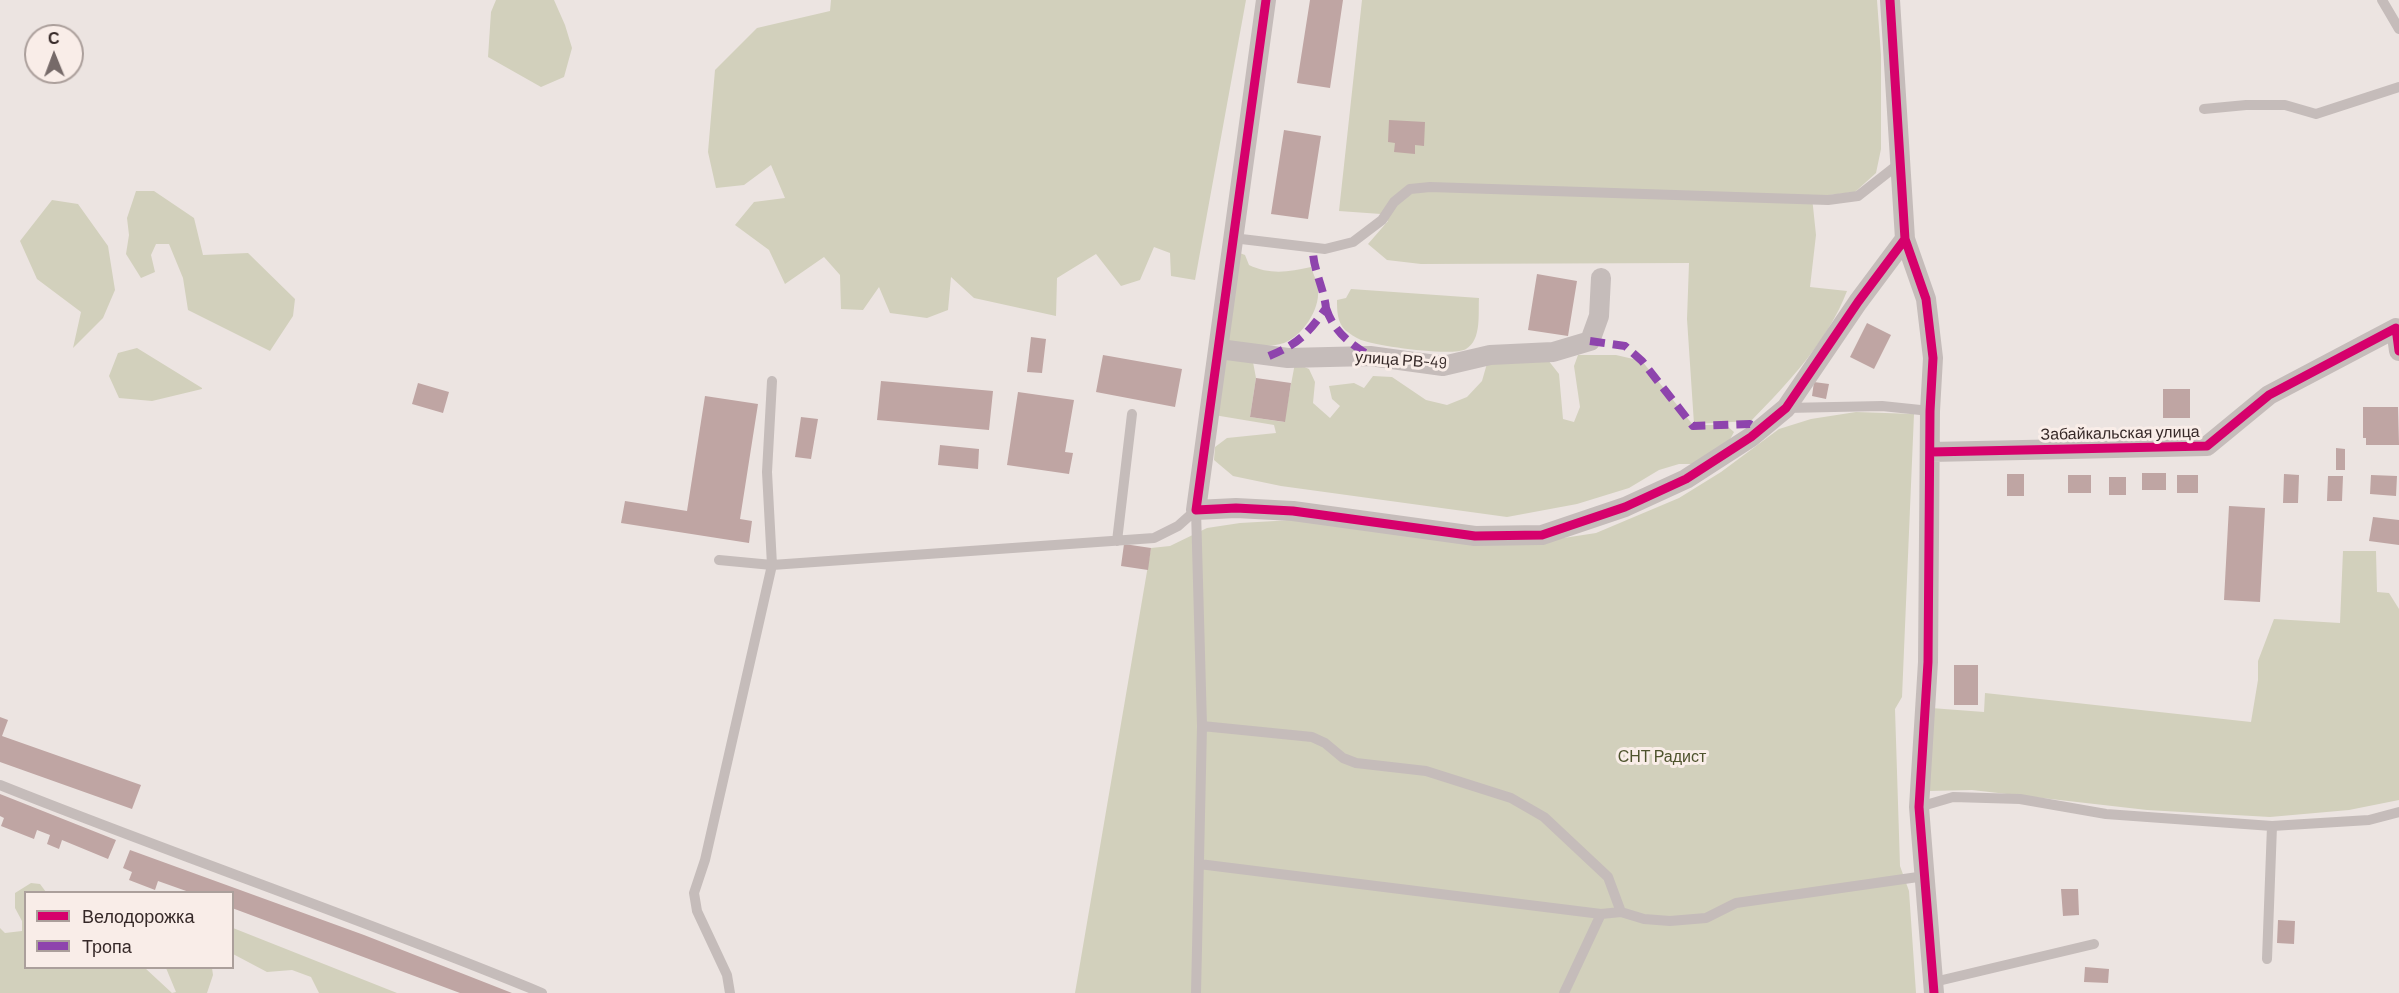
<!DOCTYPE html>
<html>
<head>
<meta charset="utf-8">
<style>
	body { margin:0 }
	#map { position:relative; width:2399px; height:993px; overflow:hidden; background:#ece4e1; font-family:Barlow,sans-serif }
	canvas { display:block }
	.legend { position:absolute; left:24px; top:891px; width:210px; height:78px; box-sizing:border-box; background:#f9ede8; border:2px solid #ab9f9b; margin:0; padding:8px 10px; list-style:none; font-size:18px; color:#362928 }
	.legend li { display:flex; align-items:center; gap:12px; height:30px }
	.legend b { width:30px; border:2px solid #ab9f9b }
	.north { position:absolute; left:24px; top:24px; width:60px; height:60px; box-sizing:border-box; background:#f9ede8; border:2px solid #ab9f9b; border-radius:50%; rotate:359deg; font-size:16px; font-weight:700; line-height:24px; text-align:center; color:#362928 }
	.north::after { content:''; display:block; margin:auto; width:21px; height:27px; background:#766a69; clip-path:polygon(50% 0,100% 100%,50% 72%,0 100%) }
</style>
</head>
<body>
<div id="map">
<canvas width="2399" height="993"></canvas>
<ul class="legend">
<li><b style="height:8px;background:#d6006c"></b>Велодорожка</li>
<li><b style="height:8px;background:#8e44ad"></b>Тропа</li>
</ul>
<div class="north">С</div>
</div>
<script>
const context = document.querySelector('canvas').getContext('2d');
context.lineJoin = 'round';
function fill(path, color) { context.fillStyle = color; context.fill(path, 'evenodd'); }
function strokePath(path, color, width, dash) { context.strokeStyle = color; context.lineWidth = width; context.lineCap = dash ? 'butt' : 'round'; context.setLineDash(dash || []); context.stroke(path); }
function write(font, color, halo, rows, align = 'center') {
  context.font = font + ' Barlow,sans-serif'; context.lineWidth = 6; context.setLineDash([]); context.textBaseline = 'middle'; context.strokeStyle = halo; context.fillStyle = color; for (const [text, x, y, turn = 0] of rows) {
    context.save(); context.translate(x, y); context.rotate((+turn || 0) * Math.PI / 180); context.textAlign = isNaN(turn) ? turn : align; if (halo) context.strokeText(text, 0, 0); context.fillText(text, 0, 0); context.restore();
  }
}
fill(new Path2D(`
	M496 0H554L565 25 572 48 564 77 541 87 488 57 491 12Z
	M831 0H1246L1195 280 1171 276 1170 253 1154 247 1140 280 1121 286 1096 254 1057 278 1056 316 974 298 951 277 948 310 927 318 890 313 879 287 863 310 841 309 840 275 824 257 785 284 769 250 735 225 754 202 785 198 771 165 744 185 716 188 708 152 715 70 757 28 830 11Z
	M1362 0H1877L1881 55V149L1876 173 1855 192 1812 197 1816 235 1810 287 1847 291C1828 341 1788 383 1751 421L1694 424 1687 319 1689 263 1421 264 1387 260 1368 244 1388 221 1381 214 1339 211Z
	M136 191H154L194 218 203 255 248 253 295 299 293 316 270 351 188 310 183 278 169 244H156L151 255 155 272 141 278 126 254 129 235 127 218Z
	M52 200 78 204 108 246 115 290 103 318 73 348 81 312 37 279 20 241Z
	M1237 252 1245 255 1249 265C1270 275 1289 272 1311 267 1313 274 1318 283 1318 290 1320 310 1302 336 1284 343 1266 349 1245 344 1227 342Z
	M1351 289 1479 298C1478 313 1482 340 1466 349 1452 357 1377 346 1361 340 1356 338 1349 333 1345 330 1337 322 1337 310 1337 300L1346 298Z
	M137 348 202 388V389L152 401 119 398 109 376 118 353Z
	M1578 355H1616L1642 361 1693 425H1726L1734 432 1728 443 1699 464H1679L1659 470 1629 488 1577 504 1507 517 1281 486 1233 476 1214 460 1215 447 1227 438 1276 433 1274 425 1214 415 1223 356 1253 362 1256 378 1250 417 1284 422 1295 363 1309 369 1315 382 1313 403 1330 418 1340 406 1332 399 1329 386 1354 383 1364 388 1373 376 1392 377 1426 400 1447 405 1467 397 1482 381 1488 360H1548L1559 374 1563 419 1574 422 1580 407 1574 366Z
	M1856 412 1914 414 1902 697 1895 709 1900 866 1909 891 1916 993H1075L1151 548 1170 546 1207 528 1240 523 1293 520 1544 541 1596 533 1679 498 1721 472 1779 429 1811 419Z
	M2343 551H2376L2377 592 2389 593 2399 609V800L2349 810 2270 817 2147 810 1972 790 1928 791 1931 708 1984 712 1985 693 2251 722 2258 680V661L2274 619 2340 623Z
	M31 883 40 884 46 892H26V968H145L172 993 176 992 166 968H212L213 975 207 993H0V928L5 933 22 931V921L15 908V893Z
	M233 928 397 993H319L311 977 292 970 267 972 233 954Z`), '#d2d0bc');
fill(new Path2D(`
	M1310 0H1343L1330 88 1297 83Z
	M1389 120 1425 122 1424 146 1415 145V154L1394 152 1395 143 1388 142Z
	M1284 130 1321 136 1308 219 1271 214Z
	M1537 274 1577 281 1568 336 1528 330Z
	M1867 323 1891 335 1874 369 1850 357Z
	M1031 337 1046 339 1042 373 1027 372Z
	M1103 355 1182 369 1175 407 1096 392Z
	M1256 378 1291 383 1285 422 1250 417Z
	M881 381 993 391 989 430 877 420Z
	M1814 382 1829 384 1826 399 1812 396Z
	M418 383 449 392 443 413 412 404Z
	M2163 389H2190V418H2163Z
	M1018 392 1074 400 1065 452 1073 453 1069 474 1007 465Z
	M705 396 758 404 740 519 752 521 749 543 621 523 625 501 687 511Z
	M2363 407H2398L2399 445H2366V438H2363Z
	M801 417 818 419 811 459 795 457Z
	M940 445 979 449 978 469 938 465Z
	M2336 448 2345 449V470H2336Z
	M2142 473H2166V490H2142Z
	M2007 474H2024V496H2007Z
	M2284 474 2299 475 2298 503H2283Z
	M2068 475H2091V493H2068Z
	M2177 475H2198V493H2177Z
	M2371 475 2397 476 2396 496 2370 494Z
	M2328 476H2343L2342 501H2327Z
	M2109 477H2126V495H2109Z
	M2229 506 2265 508 2260 602 2224 600Z
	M2373 517 2399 520V545L2369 541Z
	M1124 544 1151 548 1148 570 1121 566Z
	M1954 665H1978V705H1954Z
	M0 717 8 720 2 736 141 785 132 809 0 762Z
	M0 794 116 840 108 859 62 840 59 849 47 844 50 835 37 830 34 839 1 826 4 818 0 816Z
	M130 850 364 935 512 993H460L232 908V892H189L158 881 155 890 129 880 132 872 123 868Z
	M2061 889H2078L2079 915 2063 916Z
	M2278 920 2295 921 2294 944 2277 943Z
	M2085 967 2109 969 2108 983 2084 982Z`), '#bfa5a3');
strokePath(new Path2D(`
	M2382 0 2399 29
	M2204 109 2246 105H2285L2316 114 2399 87
	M1233 238 1325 249 1353 242 1382 220 1394 202 1410 189 1430 187 1828 200 1858 196 1900 163
	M1786 408 1882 406 1930 411
	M1196 510 1202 726 1196 993
	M1117 541 1132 414
	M719 560 772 565 1154 538 1178 526 1196 510
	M1202 726 1312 737 1325 743 1343 758 1356 763 1426 771 1511 798 1544 817 1608 877 1621 912
	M0 785C180 857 363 919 542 993
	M1919 807 1953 797 2020 799 2106 814 2272 826 2369 820 2399 812
	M1199 864 1601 914 1621 912 1644 919 1670 921 1706 918 1736 903 1925 876
	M2267 959 2272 826
	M1934 982 2094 944
	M730 993 727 975 697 911 694 893 705 860 772 565 767 472 772 381
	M1564 993 1601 914`), '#c5bcba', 10);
strokePath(new Path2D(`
	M1266 0 1196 510 1236 508 1293 511 1475 536 1542 535 1625 507 1686 479 1751 437 1786 408 1858 302 1905 239
	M1890 0 1905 239 1926 299 1933 358 1930 411 1928 662 1919 807 1934 993
	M1219 349 1288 358 1370 356 1443 366 1490 355 1553 352 1590 341 1599 316 1601 278
	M1931 452 2207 446 2269 395 2396 328 2399 351`), '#c5bcba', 20);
strokePath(new Path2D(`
	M1326 308C1334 332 1349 343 1370 356
	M1590 341 1625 346 1642 361 1693 426 1750 424 1759 430
	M1269 356C1298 344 1308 334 1326 308 1324 288 1312 267 1313 248`), '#8e44ad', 8, [15, 8]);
strokePath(new Path2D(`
	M1266 0 1196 510 1236 508 1293 511 1475 536 1542 535 1625 507 1686 479 1751 437 1786 408 1858 302 1905 239
	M1890 0 1905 239 1926 299 1933 358 1930 411 1928 662 1919 807 1934 993
	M1931 452 2207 446 2269 395 2396 328 2399 351`), '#d6006c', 9);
write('16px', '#362928', '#f9ede8', [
	["улица РВ-49",1401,360,4],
	["Забайкальская улица",2120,433,-1]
]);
write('16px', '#4e532d', '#f9ede8', [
	["СНТ Радист",1662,757]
]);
</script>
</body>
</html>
